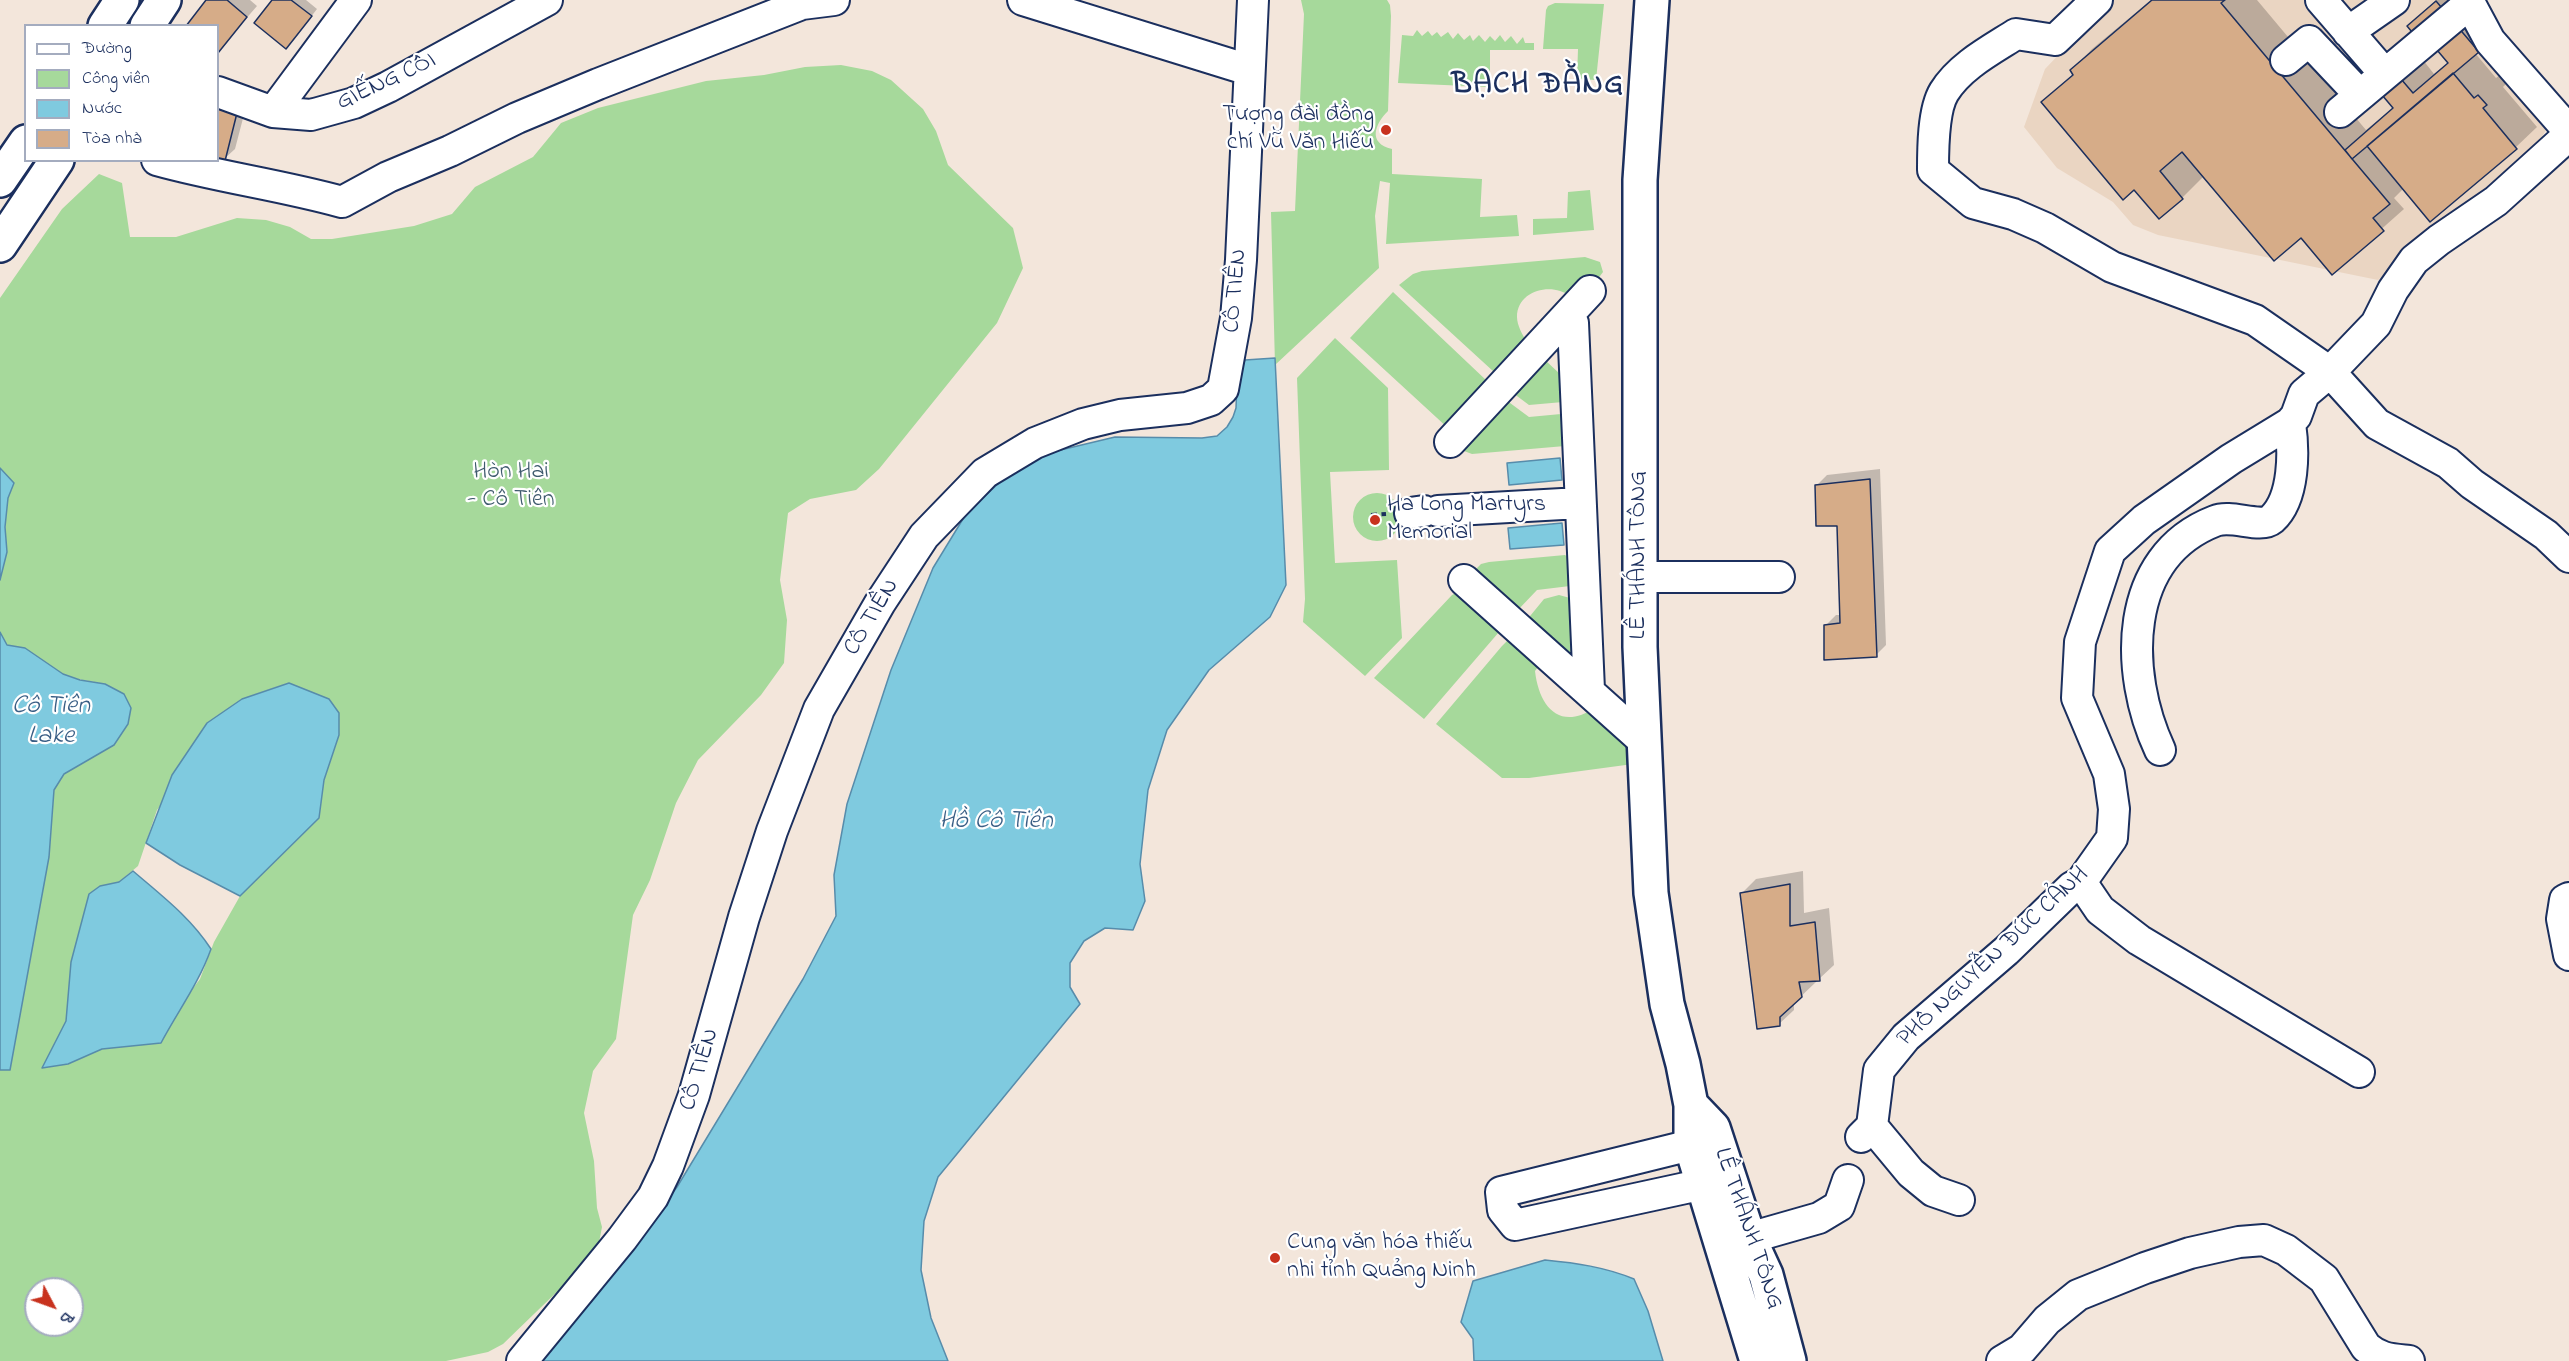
<!DOCTYPE html>
<html>
<head>
<meta charset="utf-8">
<style>
	body { margin:0 }
	#map { position:relative; width:2569px; height:1361px; overflow:hidden; background:#f3e6db; font-family:"Indie Flower",sans-serif }
	canvas { display:block }
	.legend { position:absolute; left:24px; top:24px; width:195px; height:138px; box-sizing:border-box; background:#fff; border:2px solid #a4acbf; margin:0; padding:8px 10px; list-style:none; font-size:18px; color:#1b2f5e }
	.legend li { display:flex; align-items:center; gap:12px; height:30px }
	.legend b { width:30px; border:2px solid #a4acbf }
	.north { position:absolute; left:24px; top:1277px; width:60px; height:60px; box-sizing:border-box; background:#fff; border:2px solid #a4acbf; border-radius:50%; rotate:131deg; font-size:16px; font-weight:700; line-height:24px; text-align:center; color:#1b2f5e }
	.north::after { content:''; display:block; margin:auto; width:21px; height:27px; background:#c8321e; clip-path:polygon(50% 0,100% 100%,50% 72%,0 100%) }
</style>
</head>
<body>
<div id="map">
<canvas width="2569" height="1361"></canvas>
<ul class="legend">
<li><b style="height:8px;background:#fff"></b>Đường</li>
<li><b style="height:16px;background:#a6d99b"></b>Công viên</li>
<li><b style="height:16px;background:#7fcadf"></b>Nước</li>
<li><b style="height:16px;background:#d6ac88"></b>Tòa nhà</li>
</ul>
<div class="north">B</div>
</div>
<script>
const context = document.querySelector('canvas').getContext('2d');
context.lineJoin = 'round';
function fill(path, color) { context.fillStyle = color; context.fill(path, 'evenodd'); }
function strokePath(path, color, width, dash) { context.strokeStyle = color; context.lineWidth = width; context.lineCap = dash ? 'butt' : 'round'; context.setLineDash(dash || []); context.stroke(path); }
function write(font, color, halo, rows, align = 'center') {
  context.font = font + ' "Indie Flower",sans-serif'; context.lineWidth = 4.5; context.setLineDash([]); context.textBaseline = 'middle'; context.strokeStyle = halo; context.fillStyle = color; for (const [text, x, y, turn = 0] of rows) {
    context.save(); context.translate(x, y); context.rotate((+turn || 0) * Math.PI / 180); context.textAlign = isNaN(turn) ? turn : align; if (halo) context.strokeText(text, 0, 0); context.fillText(text, 0, 0); context.restore();
  }
}
fill(new Path2D(`
	M2111 0H2452L2539 112 2546 130 2537 145 2378 280 2158 235 2133 225 2113 202 2057 168 2024 127 2045 69Z`), '#ead5c2');
fill(new Path2D(`
	M1301 0H1387L1390 5 1391 16 1388 111C1375 124 1367 143 1392 149V174L1482 179 1480 217 1517 215 1519 236 1386 244 1390 183 1380 181 1375 216 1379 268 1275 365 1271 212 1295 211 1304 14Z
	M1555 3 1604 4 1596 80 1577 79 1578 49H1543L1546 10 1548 6Z
	M1417 30 1422 36 1428 31 1432 36 1437 32 1441 37 1448 32 1453 39 1458 33 1464 40 1470 35 1473 41 1479 35 1485 42 1490 36 1495 41 1500 35 1505 42 1511 36 1517 44 1523 37 1525 43H1534V50H1490V87L1398 83 1402 35 1413 36Z
	M841 65 872 71 891 80 923 109 936 131 948 165 1013 228 1023 268 997 323 879 469 856 490 810 499 788 513 780 580 787 620 784 663 761 695 698 760 676 803 650 880 633 915 616 1039 593 1071 584 1113 594 1161 597 1208 602 1227 597 1253 503 1344 488 1352 446 1361H0V1070L10 1069 49 857 54 790 64 774 114 745 105 684C91 681 76 680 63 674 42 663 32 650 7 645L0 632V580L7 552 5 527 8 498 13 483 0 468V298L62 209 99 174 122 183 130 237H176L237 218 266 220 290 227 311 239H332L414 226 452 214 475 187 533 157 561 123 598 108 706 81 764 75 805 67ZM288 683 339 735 324 780 319 818 240 896 214 942 200 979 184 1000 161 1043 102 1049 68 1064 43 1068 66 1021 100 886 119 882 138 866 157 810 242 699ZM36 1289H72V1325H36Z
	M1590 190 1594 230 1533 235V219L1567 218 1568 192Z
	M1585 257 1600 262 1603 272 1597 280 1570 296C1552 282 1517 290 1517 317 1517 326 1523 335 1527 343L1499 374 1494 372 1399 285 1413 274 1422 271Z
	M1393 292 1487 381 1449 429 1350 338Z
	M1335 338 1388 388 1389 470 1330 472 1335 563 1397 560 1402 638 1365 676 1303 622 1305 599 1297 378Z
	M1545 360 1560 374 1563 402 1529 405 1513 393Z
	M1506 400 1529 417 1561 414 1565 419V446L1472 454 1464 451 1462 447Z
	M1353 517a24 24 0 1 1 48 0a24 24 0 1 1-48 0Z
	M1565 555 1569 558 1570 586 1537 590 1516 612 1474 571 1481 564 1489 562Z
	M1458 592 1500 627 1499 632 1424 719 1374 678 1452 595Z
	M1559 595 1570 598 1574 654 1572 657 1565 658 1526 621 1544 599Z
	M1515 639 1541 663 1535 671C1539 707 1560 732 1596 707L1627 732 1633 764 1529 778H1502L1436 724 1502 646 1507 641Z`), '#a6d99b');
const water = new Path2D(`
	M1275 358 1286 585 1270 617 1209 670 1167 730 1148 790 1140 864 1145 901 1133 930 1105 928 1084 941 1070 963V987L1080 1004 938 1177 924 1221 921 1270 931 1318 948 1361H539L595 1297 677 1187 803 979 836 916 834 875 847 804 891 670 933 568 966 514 1003 479 1048 453 1115 437 1202 438 1217 436 1227 427 1233 417 1236 408 1237 383 1245 360Z
	M1560 458 1562 480 1509 485 1507 463Z
	M0 468 14 483 8 498 5 527 7 552 0 580Z
	M1562 523 1564 545 1510 549 1508 528Z
	M0 632 7 645 25 648 63 674 80 680 105 684 124 694 131 708 128 724 114 745 64 774 54 790 49 857 10 1070H0Z
	M289 683 329 699 339 713V735L324 780 319 818 240 896 180 865 146 843 172 775 207 723 242 699Z
	M133 871C162 896 190 917 211 949 199 983 178 1011 161 1043L102 1049 68 1064 42 1068 66 1021 71 962 89 894 100 886 119 882Z
	M1545 1260C1576 1263 1605 1267 1634 1279L1648 1311 1663 1361H1474L1473 1339 1461 1322 1473 1281Z`);
fill(water, '#7fcadf');
strokePath(water, '#578cab', 1.5);
fill(new Path2D(`
	M208 0H250L257 6 218 51V26Z
	M274 0H306L317 9 293 40Z
	M2151 0H2257L2366 130 2394 107 2384 95 2423 60 2434 74 2449 62 2437 47 2409 26 2436 0H2474L2499 30 2475 53 2496 78 2500 75 2507 83 2503 87 2537 127 2516 147 2431 220 2404 188 2394 198 2404 209 2332 273 2301 236 2204 176 2182 198 2134 188 2043 102 2074 73 2072 70 2092 49Z
	M218 95 247 103 235 149 224 159 218 157Z
	M1880 469 1886 645 1876 655 1825 626 1836 615H1842L1838 524 1817 485 1827 475Z
	M1803 871 1804 913 1829 908 1834 965 1819 979 1815 980 1816 982 1794 1003V1010L1779 1024 1741 894 1756 879Z`), '#0003');
const building = new Path2D(`
	M206 0H227L247 17 218 53V26H186Z
	M272 0H291L312 16 286 49 254 23Z
	M2152 0H2225L2221 3 2390 204 2373 218 2384 231 2332 275 2301 238 2274 261 2182 152 2160 171 2183 199 2159 219 2134 190 2123 200 2041 102 2073 75 2070 70Z
	M2436 1 2479 52 2352 159 2345 150 2393 108 2382 95 2401 79 2413 93 2448 63 2437 50 2431 55 2407 26Z
	M2453 73 2474 98 2478 95 2487 105 2483 108 2517 149 2430 222 2367 146Z
	M218 108 237 113 225 161 218 159Z
	M1870 479 1877 657 1824 660V625L1840 623 1837 526H1816L1815 485Z
	M1790 884V926L1815 922 1820 981 1799 982 1802 997 1780 1017V1026L1757 1029 1740 893Z`);
fill(building, '#d6ac88');
strokePath(building, '#1b2f5e', 1.5);
const minor = new Path2D(`
	M1023 0 1249 70
	M2097 0 2055 40 2016 34C1991 50 1960 66 1944 92 1933 110 1933 149 1933 170L1973 203 2013 214 2045 228 2112 267 2255 320 2330 372 2377 424 2448 463 2472 484 2546 535 2569 557
	M2321 0 2384 73
	M2468 0 2490 41 2569 131
	M2348 32 2394 0
	M2286 60 2309 41 2360 95
	M218 92 273 112 311 115 354 103 388 87 547 0
	M273 112 356 0
	M2340 112 2469 4
	M157 160C218 177 281 185 342 202L388 177 450 151 517 118 598 84 802 4 834 0
	M1569 314 1573 323 1589 690
	M1450 442 1590 291
	M1438 511 1580 503
	M1410 513 1424 511
	M1641 577H1779
	M1464 580 1645 742
	M2160 750C2124 673 2122 557 2215 521 2232 514 2260 529 2272 519 2295 498 2294 450 2290 423
	M2081 882 2100 910 2139 940 2359 1072
	M2569 898 2565 900 2562 919 2569 955
	M1872 1126 1911 1173 1933 1191 1959 1200
	M1861 1137 1872 1126 1879 1070 1906 1037 2006 951 2072 887 2081 882 2112 838 2114 809 2109 774 2077 698 2080 642 2110 551 2144 520 2231 459 2290 423 2296 416 2304 394 2330 372 2376 324 2393 290 2414 260 2439 240 2496 201 2569 135
	M1714 1142 1691 1145 1501 1192 1503 1210 1515 1225 1704 1184 1726 1181
	M1749 1238 1819 1218 1839 1206 1848 1180
	M522 1361 622 1239 653 1197 668 1166 694 1095 744 917 772 831 819 709 880 603 924 536 985 473 1035 443 1083 424 1120 415 1187 408 1211 400 1223 389 1236 318 1241 260 1253 0
	M2002 1361 2022 1349 2047 1320 2078 1295 2145 1268 2190 1253 2239 1242 2264 1240 2286 1250 2324 1279 2366 1347C2380 1359 2391 1359 2409 1361`);
const major = new Path2D(`
	M1652 0 1640 180V647L1651 893 1667 1004 1683 1064 1691 1105V1145L1757 1361
	M105 26 122 0
	M147 26 164 0
	M0 180 26 142
	M0 245 57 160
	M1691 1105 1713 1128 1749 1238 1766 1275 1789 1361`);
strokePath(minor, '#1b2f5e', 34);
strokePath(major, '#1b2f5e', 38);
strokePath(new Path2D(`
	M1371 515 1386 514`), '#1b2f5e', 4, [6, 4.5]);
strokePath(minor, '#fff', 30);
strokePath(major, '#fff', 33);
for (const [x, y, r, color] of [
	[1386,130,6,"#c8321e"],
	[1375,520,6,"#c8321e"],
	[1275,1258,6,"#c8321e"]
]) { const dot = new Path2D(); dot.arc(x, y, r, 0, 2 * Math.PI); context.fillStyle = color; context.fill(dot); strokePath(dot, '#fff', 2); }
write('24px', '#1b2f5e', '#fff', [
	["GIẾNG CỐI",387,83,-25],
	["CÔ TIÊN",1237,291,-85],
	["LÊ THÁNH TÔNG",1640,555,-90],
	["CÔ TIÊN",873,618,-59],
	["PHỐ NGUYỄN ĐỨC CẢNH",1994,958,-43],
	["CÔ TIÊN",701,1070,-73],
	["LÊ THÁNH TÔNG",1747,1229,71]
]);
write('24px', '#1b2f5e', '#fff', [
	["Tượng đài đồng",1374,116,"right"],
	["chí Vũ Văn Hiếu",1374,144,"right"],
	["Ha Long Martyrs",1387,506],
	["Memorial",1387,534],
	["Cung văn hóa thiếu",1287,1244],
	["nhi tỉnh Quảng Ninh",1287,1272]
], 'left');
write('24px', '#3e5a6d', '#fff', [
	["Hòn Hai",511,473],
	["- Cô Tiên",511,501]
]);
write('italic 26px', '#395e85', '#fff', [
	["Cô Tiên",51,708],
	["Lake",51,738],
	["Hồ Cô Tiên",996,823]
]);
context.letterSpacing = '1.5px';
write('bold 30px', '#1b2f5e', '#fff', [
	["BẠCH ĐẰNG",1538,87]
]);
context.letterSpacing = '0px';
</script>
</body>
</html>
